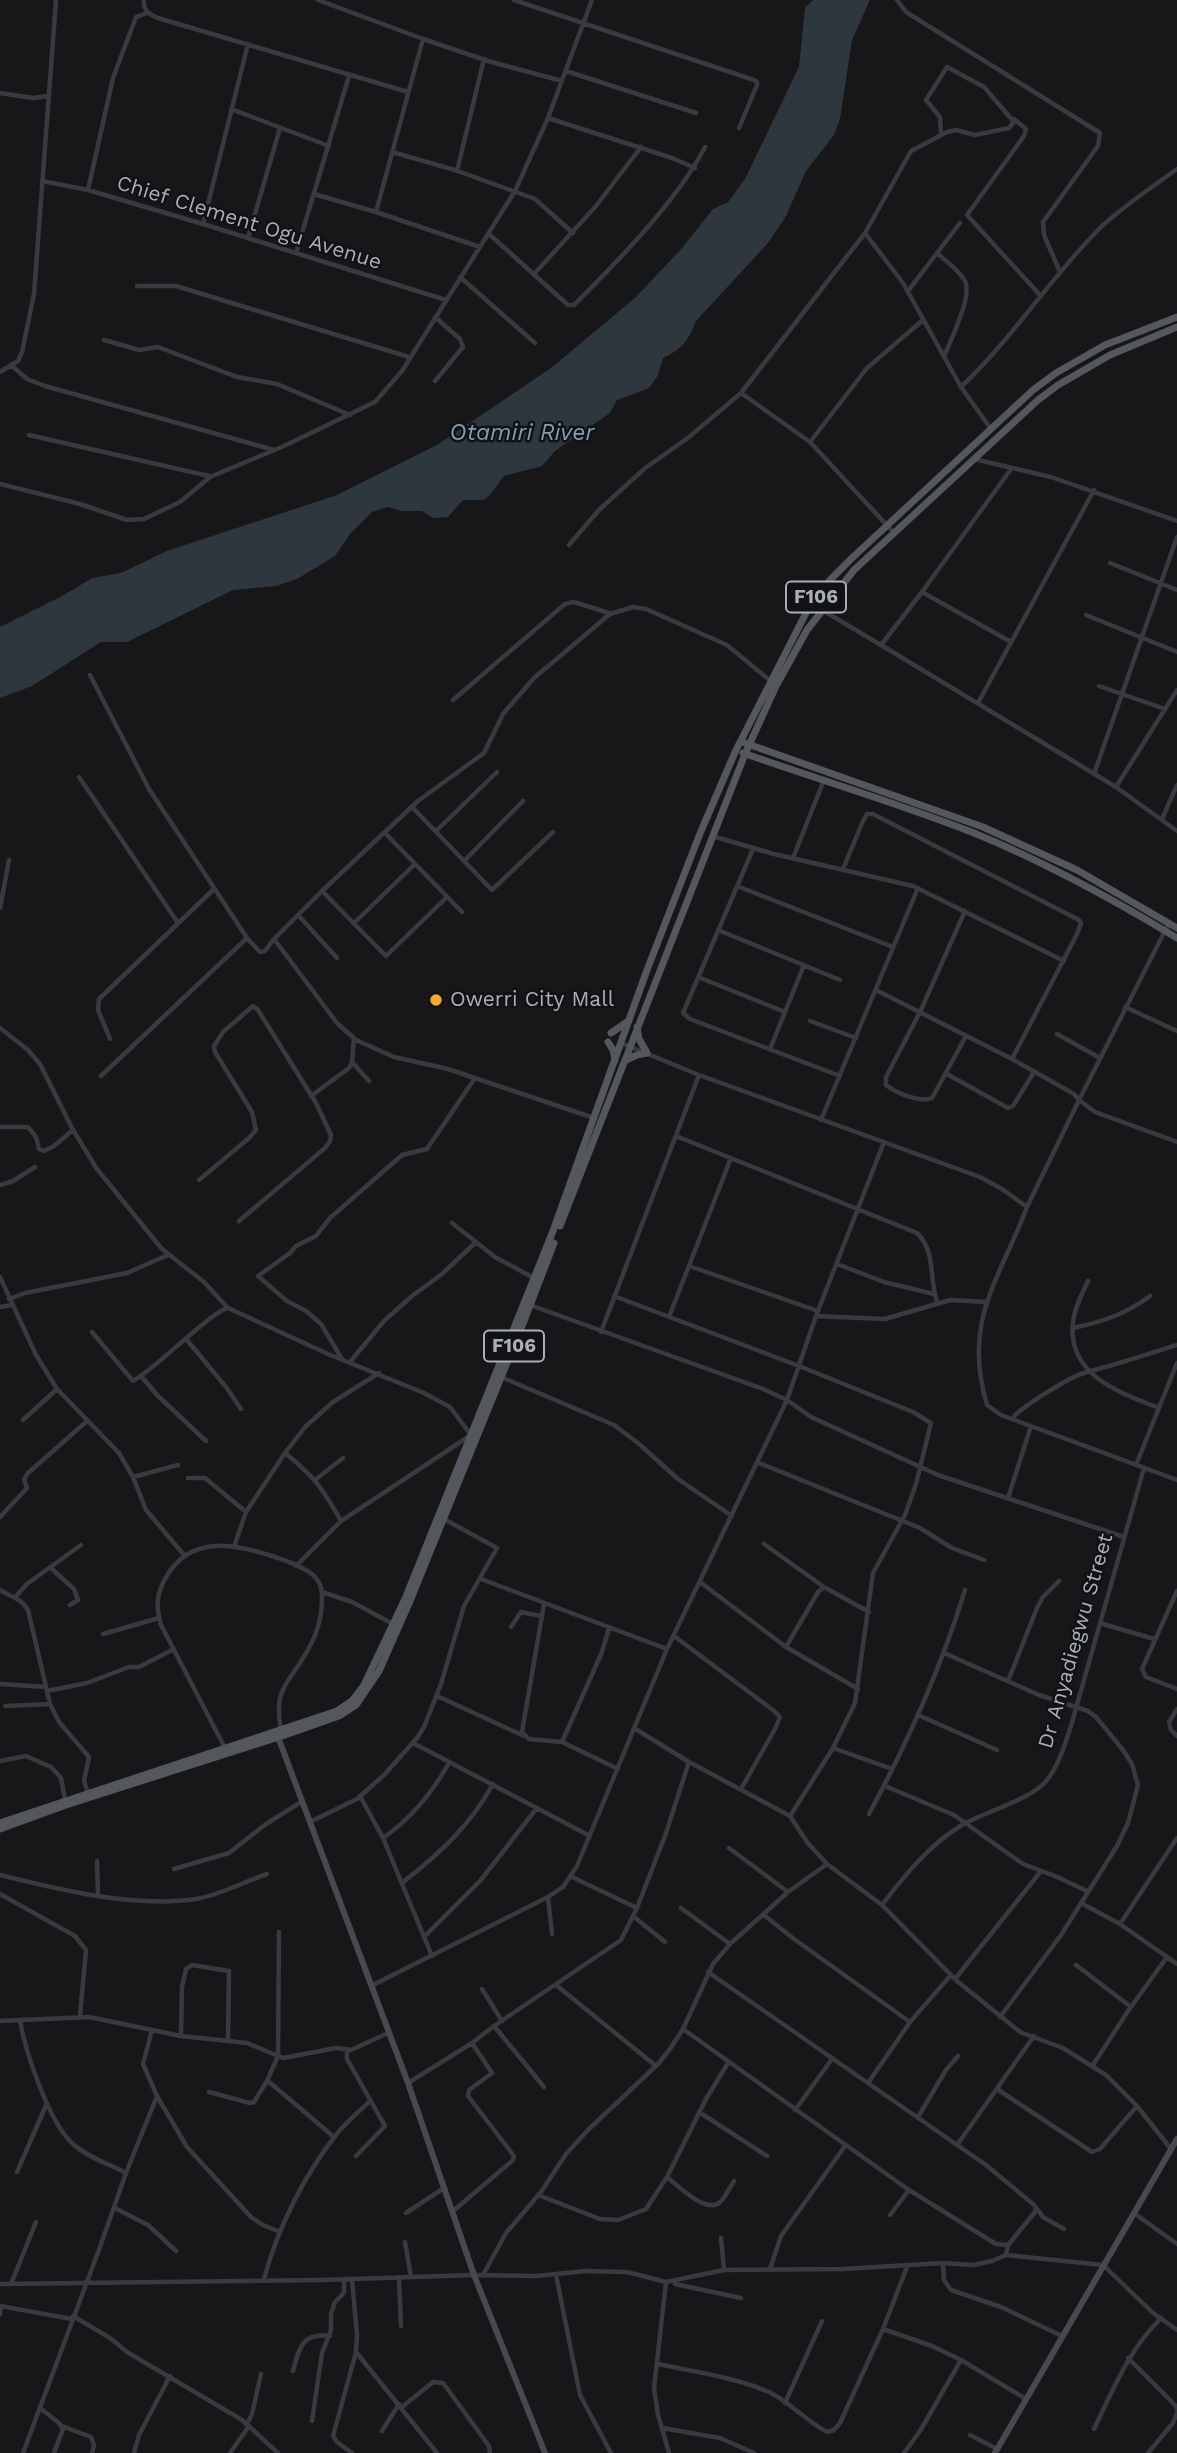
<!DOCTYPE html>
<html>
<head>
<meta charset="utf-8">
<style>
	body { margin:0 }
	canvas { display:block; background:#171719 }
</style>
</head>
<body>
<canvas width="1177" height="2453"></canvas>
<script>
const context = document.querySelector('canvas').getContext('2d');
context.lineJoin = 'round';
function fill(path, color) { context.fillStyle = color; context.fill(path, 'evenodd'); }
function strokePath(path, color, width, dash) { context.strokeStyle = color; context.lineWidth = width; context.lineCap = dash ? 'butt' : 'round'; context.setLineDash(dash || []); context.stroke(path); }
function write(font, color, halo, rows, align = 'center') {
  context.font = font + ' "Work Sans",sans-serif'; context.lineWidth = 5; context.setLineDash([]); context.textBaseline = 'middle'; context.strokeStyle = halo; context.fillStyle = color; for (const [text, x, y, turn = 0] of rows) {
    context.save(); context.translate(x, y); context.rotate((+turn || 0) * Math.PI / 180); context.textAlign = isNaN(turn) ? turn : align; if (halo) context.strokeText(text, 0, 0); context.fillText(text, 0, 0); context.restore();
  }
}
fill(new Path2D(`
	M813 0H870L852 40 840 119 834 135 806 171 785 218 768 243 696 321C689 340 681 350 663 358L657 377 649 388 617 400 610 413 555 451 542 466 504 476 489 496 483 500H463L448 517 433 518 422 511H402L388 507 372 512 350 534 335 556 297 579 276 586 233 590 127 642H101L32 686 0 698V627L64 595 92 578 121 573 167 551 337 495 437 445 551 368 636 297 682 248 713 209 728 202 745 179 799 67 805 8Z`), '#2d373d');
strokePath(new Path2D(`
	M144 0C143 11 149 14 158 18L408 92
	M318 0 423 39 488 61 562 81
	M514 0 754 80 757 82V85L739 128
	M897 0 906 12 1100 133 1098 146 1043 222 1044 235 1060 272
	M566 71 696 113
	M0 93 33 98 48 96
	M231 109 329 146
	M548 118 672 158 695 168
	M1014 119 1026 129 1024 136 967 215 1040 295
	M392 152 455 170 535 199 573 233
	M457 171 484 59
	M42 181 88 190 203 224 446 300
	M88 190 113 78 136 17 147 13
	M314 194 376 212 480 247
	M376 212 423 39
	M203 224 248 44
	M865 233 903 283 961 387 991 429
	M489 234 568 305H574C618 261 677 201 705 147
	M248 238 280 128
	M296 253 349 76
	M937 253C946 261 959 270 965 281 973 296 950 341 944 357
	M534 274 596 206 641 147
	M460 277 535 343
	M137 286H176L409 357
	M908 291 960 223
	M104 340 139 350 158 347 237 377 277 384 350 415
	M11 365 27 379 45 386 274 450
	M0 372 18 361 22 352 34 294 56 0
	M435 381 463 347 460 339 435 317
	M961 387C1012 339 1050 278 1100 228 1123 206 1151 188 1177 169
	M741 393 810 442
	M29 435 209 476
	M974 459 1051 477 1177 521
	M1011 469 922 592 881 645 1116 787
	M0 484 80 504 127 520 144 519 180 502 210 477 284 446 375 402 402 371 515 191 548 118 592 0
	M894 533 810 442 867 368 923 320
	M569 545 599 510 644 469 689 437 741 393 865 233 911 151 947 132 956 130 975 135 1009 128 1014 122 984 87 947 67 926 100 940 117 941 134
	M1110 563 1177 590
	M922 592 1011 642
	M822 610 881 645
	M1086 615 1177 652
	M90 675 149 789 247 938 260 952 265 951 274 939 322 891 418 801 484 753 503 714 534 678 610 614 633 607 646 609 727 645 773 683
	M1099 686 1165 709
	M1177 690 1116 787 1177 831
	M453 700 565 604 574 602 609 613
	M978 703 1094 490
	M1094 774 1177 537
	M79 777 178 923
	M412 807 492 890 553 832
	M1162 819 1177 785
	M436 831 497 772
	M385 833 462 912
	M712 836 774 854 913 886 1064 961
	M753 849 683 1013 690 1019 840 1076
	M793 858 824 780
	M464 861 523 801
	M843 869 863 821 867 814H873L1079 920 1081 923 1077 934 1012 1059
	M737 886 893 947
	M322 891 386 956 447 897
	M0 908 9 860
	M965 911 920 1012 886 1077V1085C896 1093 920 1103 932 1098L966 1036
	M299 916 337 958
	M354 923 415 864
	M718 930 840 980
	M274 939 337 1023 356 1040 394 1057 448 1069 594 1118
	M698 977 785 1012
	M876 990 1012 1059 1074 1094 1079 1100 1169 923
	M1125 1007 1177 1031
	M810 1021 856 1038
	M0 1028 28 1050 40 1064 73 1130 97 1169 162 1249 204 1282 227 1307
	M1057 1034 1100 1058
	M110 1039 98 1010 99 999 214 889
	M621 1043 699 1075 980 1177 1002 1189 1027 1207C999 1281 962 1321 987 1405L1001 1415 1177 1480
	M770 1049 804 965
	M352 1062 369 1081
	M947 1074 1008 1108 1013 1106 1034 1072
	M101 1076 247 938
	M311 1096 349 1068 352 1062 354 1038
	M821 1120 918 888
	M0 1127H28L36 1137 39 1149 44 1151 54 1146 73 1130
	M676 1136 917 1233C937 1252 928 1280 938 1304
	M199 1180 249 1138 256 1130 252 1112 215 1052 214 1046 223 1032 253 1006 258 1010 316 1103 331 1135 330 1141 325 1148 239 1221
	M0 1185 13 1181 35 1167
	M1027 1207 1079 1100 1095 1112 1177 1142
	M452 1223 495 1257 534 1278
	M837 1264 884 1282 934 1294
	M689 1266 818 1311
	M0 1277 36 1355 57 1389 119 1453 133 1477 146 1510 184 1555
	M1088 1281C1082 1294 1074 1309 1073 1323 1067 1375 1120 1393 1159 1408
	M614 1296 799 1366 913 1412 931 1423 916 1484 905 1515 873 1573 855 1703 833 1748 790 1816
	M9 1299 25 1293 127 1273 168 1255
	M530 1305 763 1389 787 1400 811 1417 938 1475 1124 1537
	M0 1307 12 1305
	M816 1316 885 1319 950 1300 986 1302
	M669 1317 731 1158
	M1073 1328C1102 1322 1126 1314 1150 1296
	M92 1332 133 1381C154 1370 213 1310 228 1308L328 1354 424 1393 450 1407 471 1435 341 1521 296 1566
	M601 1332 699 1075
	M187 1340 226 1387 241 1409
	M342 1359 321 1324 306 1311 287 1301 258 1276 290 1253 296 1246 316 1236 330 1218 402 1155 427 1149 475 1078
	M350 1362 384 1321 412 1296 442 1274 475 1243
	M141 1376 157 1395 206 1441
	M501 1377 614 1425 638 1443 678 1479 732 1516
	M1012 1419C1019 1408 1070 1377 1084 1373 1115 1365 1146 1355 1177 1345
	M23 1420 57 1389
	M285 1453C314 1476 323 1489 341 1521
	M759 1463 920 1528 952 1548 984 1560
	M1136 1465 1177 1363
	M133 1477 178 1465
	M188 1478H205L246 1512
	M315 1480 343 1458
	M1008 1498 1031 1426
	M0 1517 27 1488 24 1480 27 1474 87 1421
	M764 1544 824 1587
	M234 1547 246 1512 285 1453 305 1427 333 1402 379 1373
	M52 1569 74 1589 78 1600 70 1605
	M481 1579 667 1649
	M700 1582 786 1647 858 1689
	M0 1590C11 1597 21 1598 28 1610L50 1704
	M1177 1591 1142 1669 1146 1677 1177 1689
	M322 1592 352 1602 393 1624
	M15 1597 27 1584 81 1545
	M544 1604 522 1732 529 1739 562 1742 602 1652 609 1628
	M1100 1623 1154 1639
	M511 1627 521 1612 541 1616
	M103 1634 159 1618
	M674 1636 773 1710 780 1717 775 1729 741 1789
	M786 1647 818 1592 824 1587 869 1612
	M944 1653 1039 1695 1088 1711 1096 1717 1123 1750 1132 1764 1138 1785 1128 1823 1117 1846 1061 1935 1000 2017
	M1008 1681 1037 1608 1043 1597 1059 1581
	M0 1684 46 1687
	M47 1691 87 1683 129 1667H139L174 1649
	M437 1696 524 1736
	M5 1706 50 1704 59 1722 89 1757 84 1781 88 1793
	M1177 1709 1169 1722 1171 1730 1177 1736
	M918 1715 997 1750
	M634 1728 689 1762 790 1816 807 1842 827 1864 882 1905 957 1981 1020 2032 1063 2048 1106 2075 1137 2106 1171 2149
	M562 1742 618 1769
	M413 1743 590 1836
	M225 1748 161 1625C156 1608 156 1595 165 1579 190 1533 236 1544 278 1558 289 1562 307 1568 315 1577 322 1584 322 1593 322 1602 321 1627 312 1645 298 1666 291 1676 283 1686 280 1698 278 1708 279 1719 281 1730
	M833 1748 892 1769
	M0 1761 26 1756 51 1767 61 1778 65 1800
	M885 1786 954 1815 1023 1864 1055 1876 1087 1891
	M360 1796 383 1838 432 1956
	M869 1814C908 1742 941 1668 965 1590
	M310 1822 357 1799 384 1775 417 1738 424 1727 441 1684 464 1606 497 1548 442 1518
	M383 1838C412 1818 432 1793 449 1763
	M729 1848 788 1892
	M97 1861 98 1896
	M174 1869 229 1853 266 1824 301 1802
	M0 1875C60 1890 134 1908 196 1899 220 1895 244 1882 267 1874
	M572 1877 637 1908
	M402 1883C439 1854 470 1826 493 1784
	M0 1894 75 1936 86 1950 80 2016
	M548 1897 552 1934
	M1081 1903 1120 1924 1177 1964
	M882 1905C904 1876 930 1844 962 1825 984 1812 1033 1799 1047 1780 1059 1765 1065 1744 1071 1726L1144 1468
	M681 1908 730 1944
	M764 1915 794 1939 910 2022
	M633 1916 665 1942
	M1120 1924 1177 1838
	M424 1937 480 1881 537 1808
	M1076 1965 1131 2007
	M708 1972 986 2165 1033 2204 1036 2208 1035 2212 1008 2245 1006 2255
	M955 1979 1041 1871
	M556 1985 656 2066
	M371 1986 548 1897 563 1887 577 1866 667 1649 787 1400 816 1316 884 1142
	M482 1989 502 2021
	M20 2020C25 2051 49 2123 73 2144 87 2157 109 2164 126 2173
	M0 2021 89 2017 181 2036 247 2043 283 2058 336 2048 351 2050 388 2033
	M494 2026 544 2087
	M683 2029 909 2190 996 2244 1008 2245
	M152 2030 143 2064 157 2096 187 2147 251 2217 263 2225 280 2232
	M181 2035 182 1987 186 1969 192 1965 229 1971 228 2040
	M347 2050V2059L385 2126 356 2156
	M1093 2065 1128 2011 1167 1957
	M268 2081 334 2137
	M408 2083 472 2043 494 2026 621 1940 637 1908 665 1836 689 1762
	M868 2083 910 2022 951 1975
	M997 2089 1092 2152 1100 2149 1137 2106
	M209 2092 250 2103 254 2102 267 2081 278 2056 279 1932
	M795 2110 832 2059
	M699 2112 767 2156
	M918 2117 946 2070 958 2056
	M957 2145 1034 2036
	M17 2172 47 2103
	M667 2177C678 2186 708 2216 721 2201 726 2196 730 2187 734 2181
	M538 2195 600 2219 618 2220 646 2209 667 2177 706 2099 728 2063
	M115 2208 148 2225 176 2251
	M1037 2209 1043 2217 1064 2229
	M452 2212 513 2160 514 2156 468 2096 469 2090 492 2073 472 2043
	M406 2213 444 2188
	M1134 2213 1177 2244
	M890 2215 909 2190
	M721 2238 724 2270
	M405 2242 411 2277
	M943 2264 944 2280 951 2290 1001 2307 1062 2336
	M770 2269 781 2236 845 2146
	M483 2275 506 2233 541 2192 566 2154 588 2130 659 2063 670 2049 683 2029 713 1964 730 1944 788 1892 827 1864
	M556 2275 580 2395 611 2453
	M399 2277 401 2326
	M264 2279C277 2230 304 2175 336 2135 346 2122 359 2112 370 2101
	M666 2282 654 2388 658 2415 669 2453
	M0 2284 321 2280 474 2275 536 2276 586 2271 627 2272 666 2282 724 2270 843 2269 943 2263 974 2265 992 2261 1006 2255 1103 2265 1153 2313 1177 2330
	M11 2284 36 2222
	M675 2284 741 2298
	M0 2306 72 2319
	M0 2314 1 2306
	M73 2316 110 2338 127 2352 242 2420 278 2453
	M883 2329 932 2346 961 2360 1026 2399
	M356 2352 437 2453
	M1128 2358 1175 2405 1177 2410
	M658 2364C695 2372 734 2377 769 2392 790 2402 806 2421 827 2432L834 2430 840 2423 883 2329 907 2267
	M293 2371C299 2348 302 2332 330 2336
	M785 2403 822 2321
	M402 2407 433 2382 443 2383 489 2446 490 2453
	M40 2408 59 2423 63 2429 54 2453
	M312 2421 322 2353 331 2330V2314L335 2302 344 2293V2279
	M247 2424 252 2414 261 2374
	M62 2426 91 2437 94 2445 92 2453
	M662 2428 720 2438 754 2453
	M1094 2429C1114 2388 1128 2351 1161 2318
	M382 2431 399 2404
	M970 2435 997 2449
	M23 2453 100 2247 126 2173 157 2096
	M134 2453 139 2435 170 2376
	M230 2453 249 2426
	M352 2453 337 2442 333 2436 356 2352 357 2335 352 2279
	M904 2453 920 2431 961 2360
	M1148 2453 1173 2423 1177 2413`), '#383a3e', 4.5);
strokePath(new Path2D(`
	M278 1737 408 2083 474 2275 545 2453
	M995 2453 1177 2139`), '#46494e', 6);
strokePath(new Path2D(`
	M745 743 983 827 1077 870 1177 928
	M743 753C820 780 898 803 974 833 1045 862 1111 898 1177 938
	M611 1033 627 1022
	M608 1042 613 1050 615 1060
	M626 1060 637 1055 647 1053 639 1039 637 1027
	M560 1226 745 754 776 686 807 630 854 570 1038 400 1058 385 1110 355 1177 327
	M0 1823 337 1711 352 1701 364 1685 405 1599 553 1231 647 970 701 831 736 750 808 609 830 580 852 558 1033 390 1056 373 1105 345 1177 317
	M0 1829 66 1805 282 1736 339 1716 356 1705 379 1671 410 1601 524 1321 554 1243`), '#54575d', 7);
for (const [x, y, r, color] of [
	[436,1000,7,"#f2aa37"]
]) { const dot = new Path2D(); dot.arc(x, y, r, 0, 2 * Math.PI); context.fillStyle = color; context.fill(dot); strokePath(dot, '#121214', 2.5); }
for (const [x, y, w] of [
	[816,597,60],
	[514,1346,60]
]) { const box = new Path2D(); box.roundRect(x - w / 2, y - 15.5, w, 31, 5); context.fillStyle = '#121214'; context.fill(box); strokePath(box, '#a9afb9', 2); }
write('bold 19px', '#a9afb9', null, [
	["F106",816,597],
	["F106",514,1346]
]);
write('21px', '#a9afb9', '#121214', [
	["Chief Clement Ogu Avenue",249,223,17],
	["Dr Anyadiegwu Street",1076,1641,-74]
]);
write('21px', '#a9afb9', '#121214', [
	["Owerri City Mall",450,1000]
], 'left');
write('italic 23px', '#819eb4', '#121214', [
	["Otamiri River",522,433]
]);
</script>
</body>
</html>
